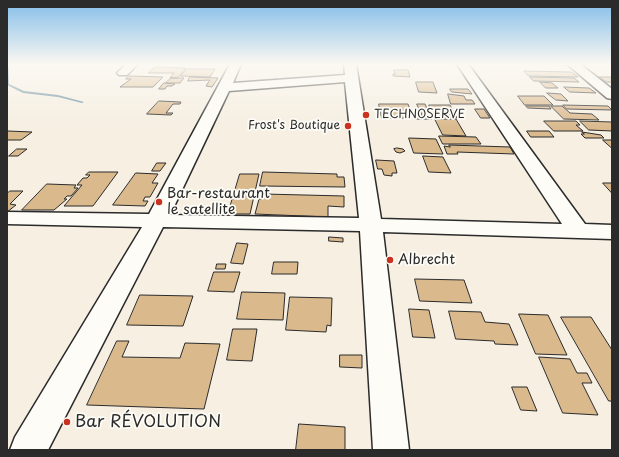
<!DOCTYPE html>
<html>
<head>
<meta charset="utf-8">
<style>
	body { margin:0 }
	#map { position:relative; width:619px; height:457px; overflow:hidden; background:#f6efe2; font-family:"Playpen Sans",sans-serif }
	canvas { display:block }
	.frame { position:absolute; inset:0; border:8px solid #2b2b2b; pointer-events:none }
</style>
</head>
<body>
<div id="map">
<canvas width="619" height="457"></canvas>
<div class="frame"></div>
</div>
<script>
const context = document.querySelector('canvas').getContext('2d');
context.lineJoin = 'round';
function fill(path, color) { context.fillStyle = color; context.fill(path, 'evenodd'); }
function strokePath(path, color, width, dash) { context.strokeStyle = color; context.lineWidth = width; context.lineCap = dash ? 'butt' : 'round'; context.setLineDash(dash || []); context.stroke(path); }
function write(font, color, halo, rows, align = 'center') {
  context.font = font + ' "Playpen Sans",sans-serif'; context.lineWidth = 3.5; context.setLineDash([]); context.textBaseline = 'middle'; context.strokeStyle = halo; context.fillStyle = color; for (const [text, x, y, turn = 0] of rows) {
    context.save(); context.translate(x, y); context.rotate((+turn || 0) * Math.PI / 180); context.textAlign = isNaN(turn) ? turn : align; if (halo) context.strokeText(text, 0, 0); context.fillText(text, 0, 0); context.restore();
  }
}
fill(new Path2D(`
	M7 64H8L9 70V84L24 91 58 95 84 102 82 103 58 97 23 93 7 85Z`), '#638a9e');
const building = new Path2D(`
	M155 67 186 68 177 78H170L174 73H149Z
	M187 69H215L210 77 181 76Z
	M394 70H408L410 77 393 76V74H395Z
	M524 71 571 72 578 77 529 76Z
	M129 76 163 77 153 87H120L131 79H126Z
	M190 77 218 78 212 87 206 86 210 80 188 81Z
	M530 77 574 78 579 82 534 81Z
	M599 77H611L612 82H607Z
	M171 78H184L180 83H166Z
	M416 82H433L437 93 419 92Z
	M540 82 552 83 558 88H546Z
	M164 83 175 84 172 86H167L165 89H159Z
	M564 87 589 88 596 93 570 92Z
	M450 89H468L472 94 452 92Z
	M547 93 561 94 568 101 556 100Z
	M448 94 464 96 466 100H472L475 104H451Z
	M518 96H544L553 105H525Z
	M159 101 181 102 180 104H173L166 113H173L171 115 147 114Z
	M379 104H408L412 114H406L408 118H382Z
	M417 104H425L432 119H414L413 116H422Z
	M429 105H450L457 118 435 117Z
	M563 105 608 106 612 110 567 109Z
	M526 106H549L551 109 528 108Z
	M551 106H562L570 113 592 114 599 120 564 119Z
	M475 109H484L490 118H481Z
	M435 119H456L466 136 443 135Z
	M544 121H576L580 125H576L583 131H554Z
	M580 121 612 122V131L589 130Z
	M7 131 32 132 21 140H7Z
	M527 131H549L554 137H531Z
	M582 132 601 135 604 138H585L581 134H584Z
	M439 136 476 137 481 144H443Z
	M409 138 436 139 443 154 414 153Z
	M603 140H612V148Z
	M449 145 510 147 514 154 457 152 458 154H447L444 146 450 147Z
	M397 148 403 149 405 151 400 153 396 152 394 149Z
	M17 149H27L18 156H9Z
	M423 156 443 157 451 173 429 172Z
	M376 160 394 161 397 173H392V176L384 175 382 169H378Z
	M157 163H166L160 171H152Z
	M89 172H118L93 206H64L82 185H77L83 178H87L90 175H86Z
	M263 172 337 174V177H344L345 187 260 186Z
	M136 173 158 174 152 183H158L150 197H145L143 201H148L145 206 113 205Z
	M240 174H259L250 214H228Z
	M603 183H612V193Z
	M47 184 76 185 74 188H78L71 196H67L64 199H67L54 210H22Z
	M10 191H23L10 204 16 205 7 212V194Z
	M264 194 344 196V207L328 206V217L255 214 259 199H262Z
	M329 237 343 238V242L329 241Z
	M237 243 248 244 243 264 231 263Z
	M274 262H298L297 274H272Z
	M217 264H226L225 269H216Z
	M214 272H240L234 292 208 291Z
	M415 279 464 280 472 303 420 301Z
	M242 292 285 293 283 320 237 319Z
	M140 295 193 296 183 326 127 325Z
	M290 297 332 298 331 326 327 325 326 332 286 330Z
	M409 309 429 310 435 338 413 337Z
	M449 311 481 312 485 322 509 324 518 345 495 344 494 341 456 339Z
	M519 314 548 315 567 355 536 354Z
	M561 317H591L612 350V401H609Z
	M233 329H257L252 361 227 360Z
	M117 341H129L122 357 180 358 185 343 220 344 204 409 87 405Z
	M340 355H362V368L340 367Z
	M539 357 570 359 577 373H587L592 383H582L598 415 563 413Z
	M512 387H527L537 411 521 410Z
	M299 424 345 427V450H296Z`);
fill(building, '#dab98d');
strokePath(building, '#2b2b2b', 1);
const minor = new Path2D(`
	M126 64H138L127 75H119L117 73Z
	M230 64H241L233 83 345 75 344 64H356L381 219 562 224 457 64H468L585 224 612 225V239L383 232 409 450H373L360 231 163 227 48 450H10L15 437 142 227 7 224V212L149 214ZM345 82 359 218 170 215 229 91Z
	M567 64H580L612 89V99L607 98Z`);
strokePath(minor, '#2b2b2b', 3);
fill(minor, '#fdfcf7');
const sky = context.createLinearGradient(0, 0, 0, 128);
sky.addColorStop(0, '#82bde9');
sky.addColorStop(0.5, '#fbf8f2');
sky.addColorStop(1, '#fbf8f200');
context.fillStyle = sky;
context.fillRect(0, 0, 619, 128);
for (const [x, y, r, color] of [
	[366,115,4,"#c8321e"],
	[348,126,4,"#c8321e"],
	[159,202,4,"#c8321e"],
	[390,260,4,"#c8321e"],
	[67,422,4,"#c8321e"]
]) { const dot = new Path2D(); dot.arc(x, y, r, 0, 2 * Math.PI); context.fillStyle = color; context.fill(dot); strokePath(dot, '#fdfcf7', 1.5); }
write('12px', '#2b2b2b', '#fdfcf7', [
	["TECHNOSERVE",374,115],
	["Frost's Boutique",340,126,"right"]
], 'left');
write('14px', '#2b2b2b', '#fdfcf7', [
	["Bar-restaurant",167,194],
	["le satellite",167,210],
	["Albrecht",398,260]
], 'left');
write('17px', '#2b2b2b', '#fdfcf7', [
	["Bar RÉVOLUTION",75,422]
], 'left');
</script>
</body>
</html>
